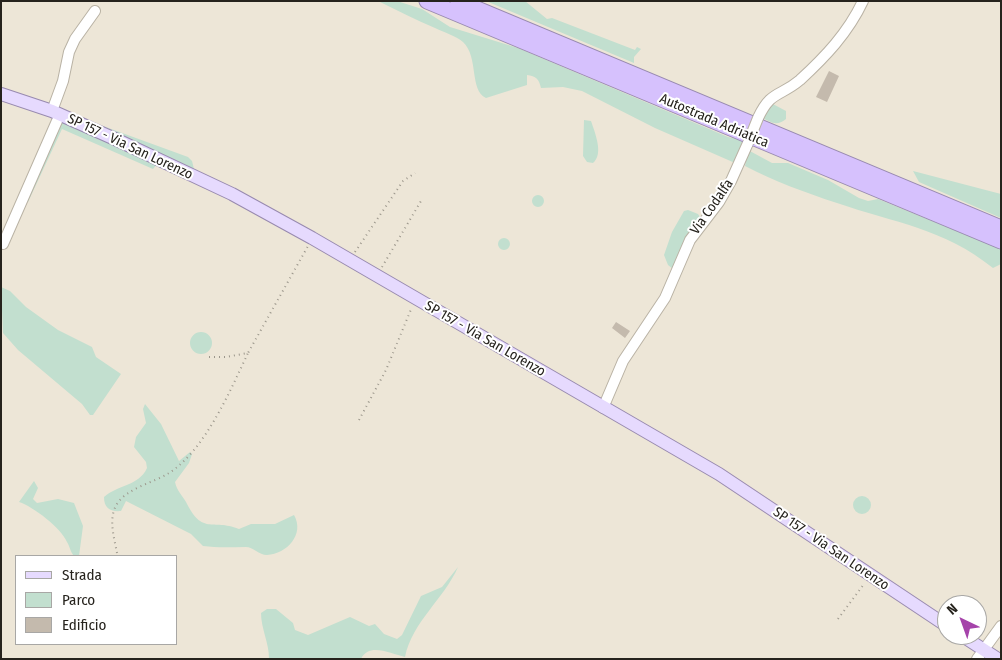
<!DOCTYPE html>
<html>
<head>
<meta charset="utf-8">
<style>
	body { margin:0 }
	#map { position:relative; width:1002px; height:660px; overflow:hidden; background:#ede6d7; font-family:"Fira Sans Condensed",sans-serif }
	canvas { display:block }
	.frame { position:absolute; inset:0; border:2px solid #26231d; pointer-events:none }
	.legend { position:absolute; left:15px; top:555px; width:162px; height:90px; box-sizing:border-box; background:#fff; border:1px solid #a8a7a5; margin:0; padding:6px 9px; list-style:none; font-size:15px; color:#26231d }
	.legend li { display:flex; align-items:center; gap:10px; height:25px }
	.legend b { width:25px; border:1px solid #a8a7a5 }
	.north { position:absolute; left:937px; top:595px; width:50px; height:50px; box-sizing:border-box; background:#fff; border:1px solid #a8a7a5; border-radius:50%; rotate:318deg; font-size:14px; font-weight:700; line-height:20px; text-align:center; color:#26231d }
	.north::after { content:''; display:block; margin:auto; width:18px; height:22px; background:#a543aa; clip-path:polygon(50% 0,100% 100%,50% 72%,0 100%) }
</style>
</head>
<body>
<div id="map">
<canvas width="1002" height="660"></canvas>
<div class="frame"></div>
<ul class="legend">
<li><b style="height:6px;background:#e6dafe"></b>Strada</li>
<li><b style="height:14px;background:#c2dfcf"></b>Parco</li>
<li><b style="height:14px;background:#c4baad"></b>Edificio</li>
</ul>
<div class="north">N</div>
</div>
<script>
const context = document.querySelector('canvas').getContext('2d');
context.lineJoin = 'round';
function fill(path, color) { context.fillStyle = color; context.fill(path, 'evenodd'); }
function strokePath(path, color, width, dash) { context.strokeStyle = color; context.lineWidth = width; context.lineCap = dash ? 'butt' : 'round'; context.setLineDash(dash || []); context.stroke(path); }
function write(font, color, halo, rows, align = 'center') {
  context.font = font + ' "Fira Sans Condensed",sans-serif'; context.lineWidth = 4; context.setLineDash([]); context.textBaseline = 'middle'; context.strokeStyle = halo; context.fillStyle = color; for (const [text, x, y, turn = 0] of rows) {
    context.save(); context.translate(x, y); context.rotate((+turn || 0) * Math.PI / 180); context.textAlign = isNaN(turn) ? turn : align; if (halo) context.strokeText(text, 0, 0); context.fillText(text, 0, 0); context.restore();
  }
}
fill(new Path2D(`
	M378 1H397L422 9 450 27 518 48 728 137 744 141 735 163 655 128 582 91 563 87 541 88C539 79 536 76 527 75V85L486 98C469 90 479 57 463 42 456 36 443 32 435 28 416 20 397 10 378 1Z
	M486 1H525L547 19 552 18 635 50 637 47 641 49 634 57V63Z
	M771 103 786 111V119C776 127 771 122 760 117Z
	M59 120 158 163 153 169 62 129 28 202 25 200Z
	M584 120 591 121C595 133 604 154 593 163L587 162 583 156Z
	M103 126 188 157 192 161 194 169Z
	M748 150 772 163H788L828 180 859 198 868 201 878 199 1001 249V264L993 268C943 228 895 223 837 203 806 193 774 181 745 166Z
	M913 171 1001 194V218L919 182Z
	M532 201a6 6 0 1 1 12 0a6 6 0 1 1-12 0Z
	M688 210 698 214 700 217 673 269 668 265 664 255 672 232 684 211Z
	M498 244a6 6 0 1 1 12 0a6 6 0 1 1-12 0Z
	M1 287 10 291 26 307 58 330 92 347 96 357 121 374 93 415H90L82 404 18 350 3 333Z
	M190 343a11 11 0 1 1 22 0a11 11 0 1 1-22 0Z
	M145 404 161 424 179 461 190 452 192 454 189 463 175 482C177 491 182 495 186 502 203 536 211 518 239 529L251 524H275L294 515C305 534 287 554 267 555 259 555 253 547 246 547 231 547 218 548 203 546L191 534 126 501 121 511C110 512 104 508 104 497 117 485 139 486 147 468L146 462 134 447 136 437 146 423 143 409Z
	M34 481 38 488 33 499 37 503 58 499 74 503 83 526 79 556H74C70 551 70 547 67 542 61 528 34 507 19 502Z
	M853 505a9 9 0 1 1 18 0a9 9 0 1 1-18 0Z
	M458 567C444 599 412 622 405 657 391 654 369 642 361 659H269C269 642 261 629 261 613L267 609H276L293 623 295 630 308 635 350 617 369 626 375 624 384 634 397 639 402 635 421 596 442 587Z`), '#c2dfcf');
fill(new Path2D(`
	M829 71 839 76 827 102 816 97Z
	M616 322 630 331 625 338 612 328Z`), '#c4baad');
const minor = new Path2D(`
	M52 111 63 81 69 52 75 39 95 11
	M758 118C771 90 780 97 800 80 825 57 848 33 863 1
	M3 244 60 114
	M603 408 623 361 665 298 690 240 719 202 731 181 748 143
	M977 659 1001 626`);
const major = new Path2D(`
	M1 94 52 111 115 139 232 194 312 238 719 474 947 626
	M961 635 998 659`);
const highway = new Path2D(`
	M427 1 1001 241
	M458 1 1001 228`);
strokePath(minor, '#b9b2a4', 12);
strokePath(major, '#988aaf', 14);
strokePath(highway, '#988aaf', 17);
strokePath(new Path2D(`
	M355 252 403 181 415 173
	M382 267 421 201
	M209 357H226L248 353 308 246
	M359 420 386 370 412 307
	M117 553C114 537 108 518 117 504 127 488 153 483 169 473 205 450 230 391 248 353
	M838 619 864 584`), '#9c978c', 2, [1, 4]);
strokePath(minor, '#fff', 10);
strokePath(major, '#e6dafe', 12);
strokePath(highway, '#d6c1fd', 15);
const minorBridge = new Path2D(`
	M748 143 758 118`);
strokePath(minorBridge, '#b9b2a4', 12, []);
strokePath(minorBridge, '#fff', 10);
write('14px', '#26231d', '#fff', [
	["Autostrada Adriatica",714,121,23],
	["SP 157 - Via San Lorenzo",130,147,25],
	["Via Codalfa",712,207,-55],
	["SP 157 - Via San Lorenzo",485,339,30],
	["SP 157 - Via San Lorenzo",831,549,34]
]);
</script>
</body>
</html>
